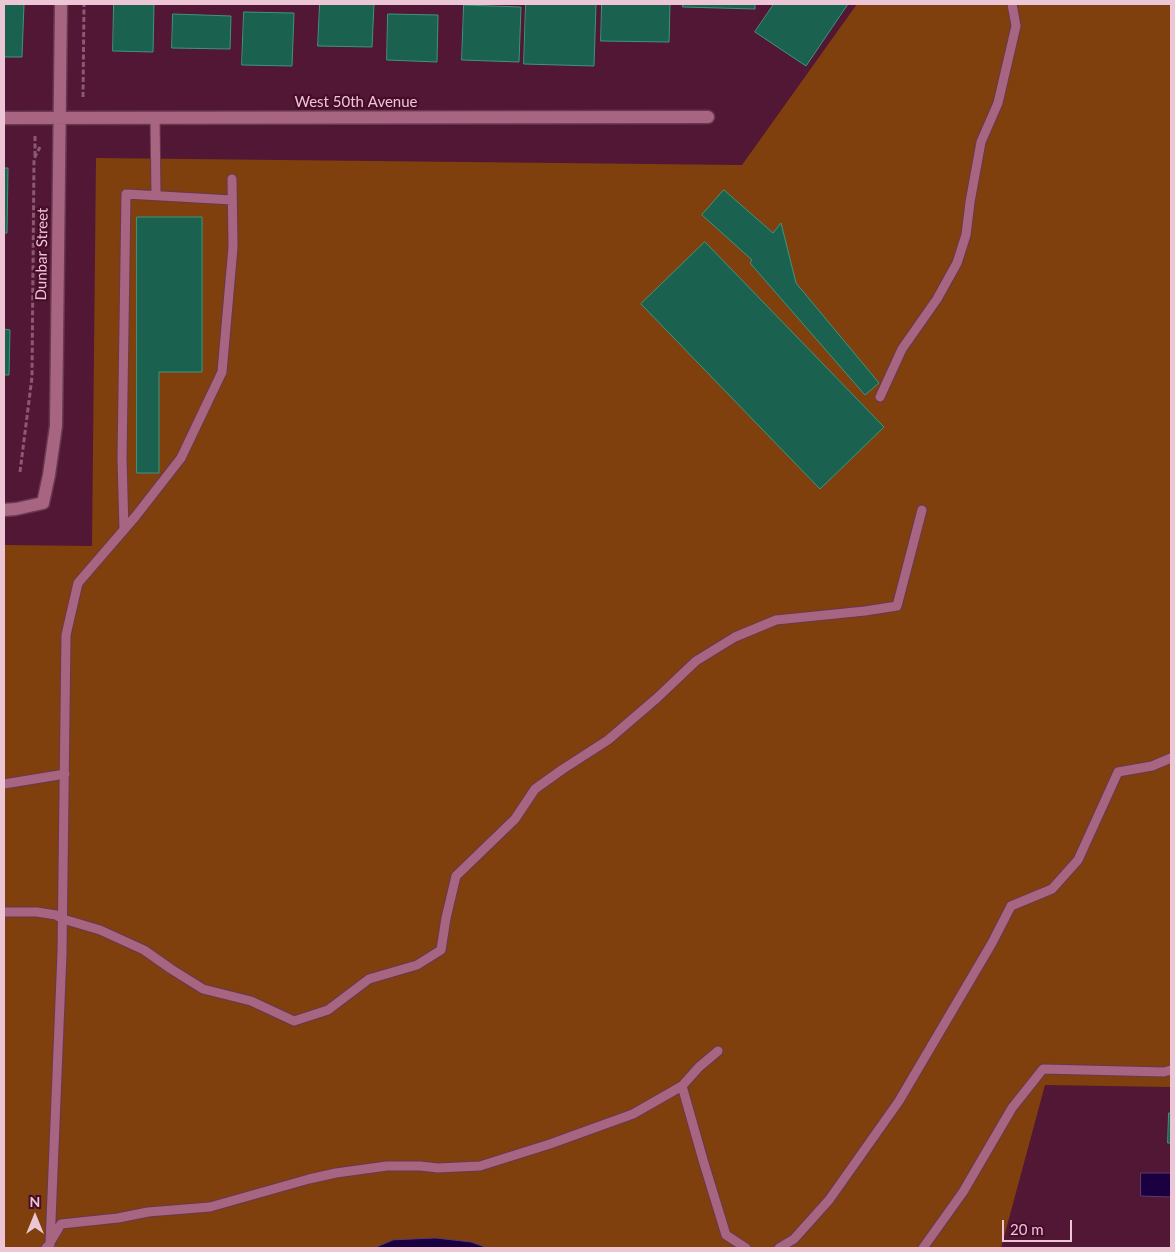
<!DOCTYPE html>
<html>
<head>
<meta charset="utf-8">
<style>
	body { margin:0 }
	#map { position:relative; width:1175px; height:1252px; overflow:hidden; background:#521734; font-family:Lato,sans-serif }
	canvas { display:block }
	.frame { position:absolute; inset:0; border:5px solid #ecc6d5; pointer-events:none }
	.north { position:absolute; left:10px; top:1192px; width:50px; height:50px; -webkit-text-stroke:4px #460c2a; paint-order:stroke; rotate:0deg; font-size:14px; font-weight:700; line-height:20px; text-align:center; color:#ecc6d5 }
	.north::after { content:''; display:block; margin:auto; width:18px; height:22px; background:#ecc6d5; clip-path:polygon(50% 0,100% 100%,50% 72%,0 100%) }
	.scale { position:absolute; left:1002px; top:1220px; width:70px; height:22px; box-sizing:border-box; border:2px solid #ecc6d5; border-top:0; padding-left:6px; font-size:15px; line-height:18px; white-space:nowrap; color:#ecc6d5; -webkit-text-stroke:4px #460c2a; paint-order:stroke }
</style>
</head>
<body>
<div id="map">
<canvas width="1175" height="1252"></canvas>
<div class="frame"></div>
<div class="north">N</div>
<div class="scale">20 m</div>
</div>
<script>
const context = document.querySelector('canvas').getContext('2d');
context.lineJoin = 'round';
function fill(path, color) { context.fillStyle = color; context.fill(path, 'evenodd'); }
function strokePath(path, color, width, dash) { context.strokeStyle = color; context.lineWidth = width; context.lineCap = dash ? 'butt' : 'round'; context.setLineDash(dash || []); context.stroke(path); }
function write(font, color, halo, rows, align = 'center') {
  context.font = font + ' Lato,sans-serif'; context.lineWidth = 4.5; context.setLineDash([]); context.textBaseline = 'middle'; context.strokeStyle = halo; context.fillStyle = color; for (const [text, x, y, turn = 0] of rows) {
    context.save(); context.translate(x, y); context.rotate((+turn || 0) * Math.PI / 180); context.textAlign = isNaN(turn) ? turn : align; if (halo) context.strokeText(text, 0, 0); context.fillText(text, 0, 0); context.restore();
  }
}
fill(new Path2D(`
	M857 4H1171V1087L1045 1085 1001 1248H4V545L92 546 96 158 742 165Z`), '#7f400e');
const water = new Path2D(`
	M1141 1173H1171V1197L1141 1196Z
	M436 1238 471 1242 488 1248H374L393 1240Z`);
fill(water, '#1b0041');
strokePath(water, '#5a3b6d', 1);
const building = new Path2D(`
	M4 4H24L22 57H4Z
	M114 4H154L153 52 113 51Z
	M320 4H374L372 47 318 46Z
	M526 4H596L594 66 524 64Z
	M602 4H670L669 42 601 41Z
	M683 4H755V9L683 7Z
	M774 4H848L806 66 755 32Z
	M464 5 521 7 519 62 462 60Z
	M244 12 294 13 292 66 242 65Z
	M173 14 231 16 230 49 172 48Z
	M388 14 438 15 437 62 387 60Z
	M4 168H8L7 233H4Z
	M724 190 773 233 781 223 796 283 879 383 865 395 750 263 752 260 702 215Z
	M137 217H202V372H159V473H137Z
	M705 242 884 427 820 489 641 304Z
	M4 329 10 330 9 375H4Z
	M1169 1113H1171V1143H1168Z`);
fill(building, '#1a6150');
strokePath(building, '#3b967e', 1);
const service = new Path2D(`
	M155 118 156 195
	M880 397 902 349 937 299 957 263 966 235 970 202 981 142 998 103 1016 26 1012 4
	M124 530 122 458 126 194 232 200
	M4 784 65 774
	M4 912H37L56 915 63 919 100 930 144 950 171 969 203 989 251 1001 294 1021 328 1010 369 979 417 965 441 950 446 918 456 876 515 819 535 789 563 769 608 740 657 698 696 661 735 637 776 620 865 611 897 606 922 510
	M682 1086 703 1160 726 1235 746 1248
	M51 1241 61 1224 118 1218 148 1212 210 1207 309 1179 336 1173 387 1166H420L438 1168 480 1166 550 1144 633 1114 682 1086 699 1067 718 1051
	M46 1248 50 1244 62 953 66 635 78 583 135 517 181 458 222 372 233 247 232 179
	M779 1248 794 1239 829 1200 899 1101 992 943 1011 906 1052 889 1078 860 1118 772 1152 766 1171 758
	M923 1248 963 1192 1012 1108 1043 1069 1164 1072 1171 1070`);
const minor = new Path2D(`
	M4 118 708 117
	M4 510 16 509 43 503 49 475 56 426 61 4`);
strokePath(service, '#683750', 11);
strokePath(minor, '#683750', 15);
strokePath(new Path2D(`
	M83 97 84 4
	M35 156V134
	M20 472 32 377 34 159 40 147`), '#8c5971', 3, [5, 2.5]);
strokePath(service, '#a86581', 9);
strokePath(minor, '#a86581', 12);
write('15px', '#ecc6d5', '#460c2a', [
	["West 50th Avenue",356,102],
	["Dunbar Street",42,254,-89]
]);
</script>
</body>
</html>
